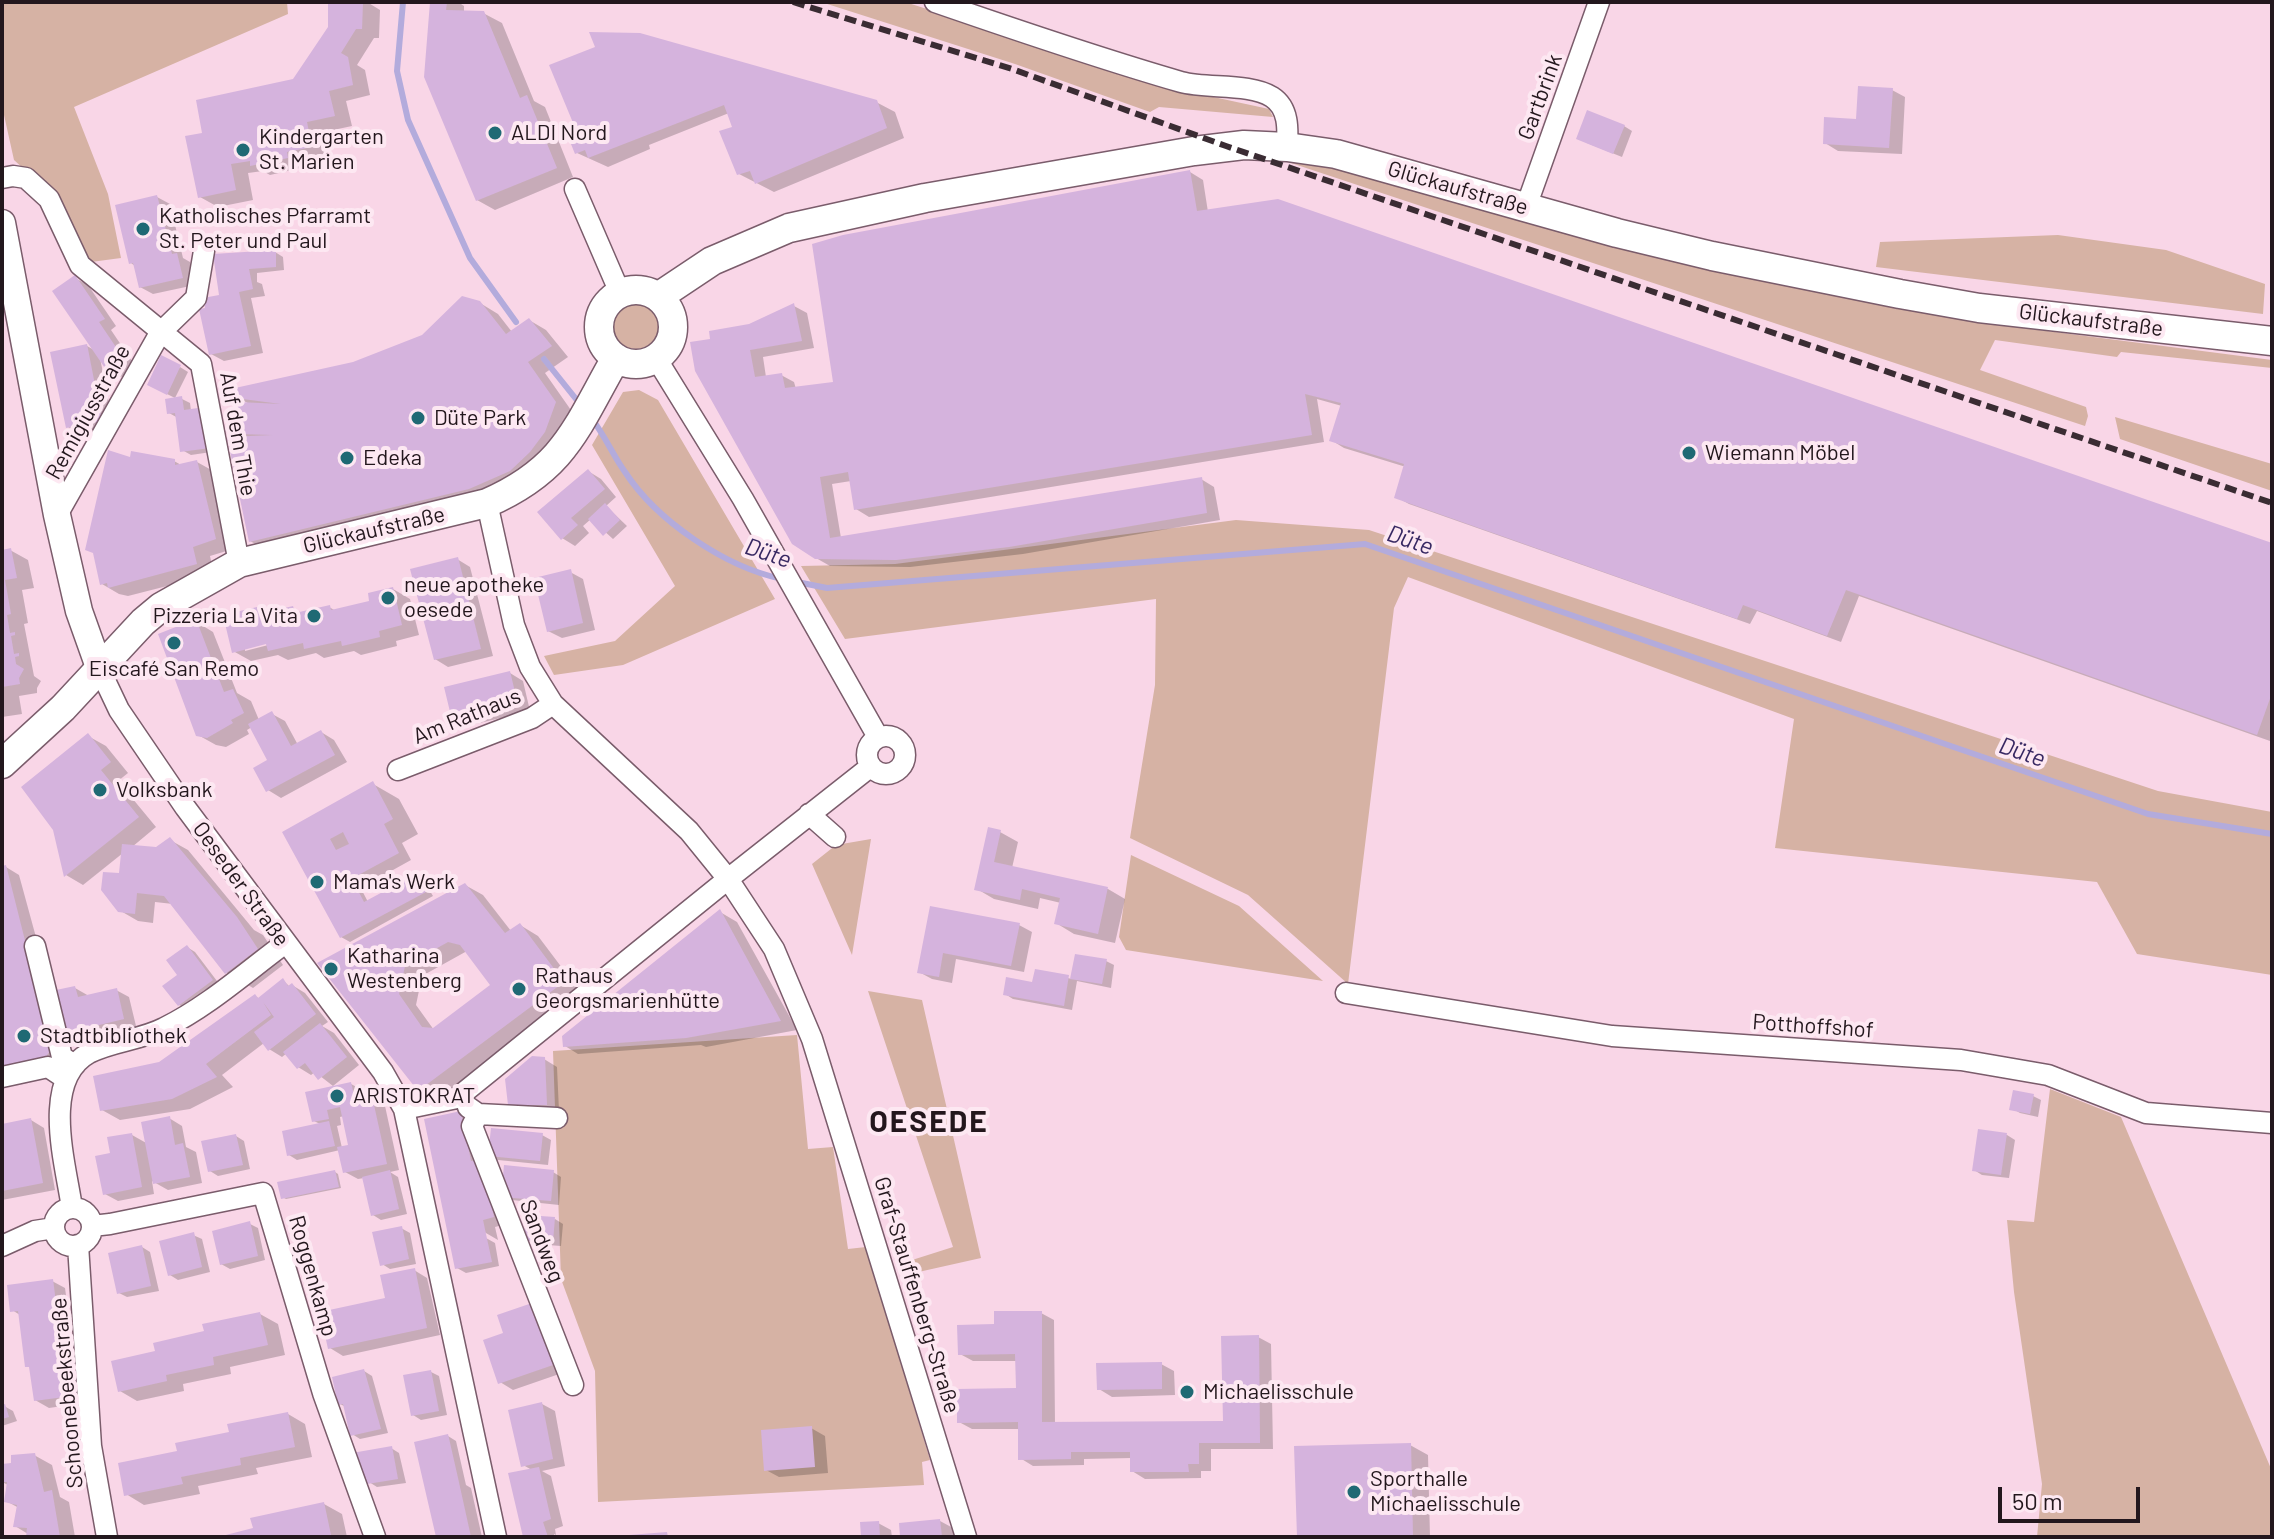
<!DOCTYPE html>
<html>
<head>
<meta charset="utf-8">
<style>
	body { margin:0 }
	#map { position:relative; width:2274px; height:1539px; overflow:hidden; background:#f9d6e7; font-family:Barlow,sans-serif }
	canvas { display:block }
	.frame { position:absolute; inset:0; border:4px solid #23171d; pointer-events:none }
	.scale { position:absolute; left:1998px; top:1487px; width:142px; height:36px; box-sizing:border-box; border:4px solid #23171d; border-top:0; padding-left:10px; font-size:24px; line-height:28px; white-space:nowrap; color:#23171d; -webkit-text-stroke:6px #fde8f2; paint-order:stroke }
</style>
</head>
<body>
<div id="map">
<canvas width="2274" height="1539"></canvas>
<div class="frame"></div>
<div class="scale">50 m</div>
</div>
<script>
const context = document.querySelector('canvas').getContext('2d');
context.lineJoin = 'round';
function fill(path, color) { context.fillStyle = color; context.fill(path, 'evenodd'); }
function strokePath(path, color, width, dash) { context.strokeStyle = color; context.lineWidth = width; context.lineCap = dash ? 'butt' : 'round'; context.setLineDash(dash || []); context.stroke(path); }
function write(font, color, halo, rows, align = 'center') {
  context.font = font + ' Barlow,sans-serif'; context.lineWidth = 8; context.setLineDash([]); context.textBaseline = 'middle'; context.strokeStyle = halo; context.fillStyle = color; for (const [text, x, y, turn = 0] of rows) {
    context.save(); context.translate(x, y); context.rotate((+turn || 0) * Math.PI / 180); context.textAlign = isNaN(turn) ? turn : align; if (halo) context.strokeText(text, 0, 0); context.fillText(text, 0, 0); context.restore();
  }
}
fill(new Path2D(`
	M2 2H287L288 14 74 107 108 194 121 258 91 262 57 199 14 160 2 106Z
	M821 2H905L1181 90 1269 109 1273 117 1159 107 1150 112 1015 64Z
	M1282 160H1312L1896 307 1977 322 2272 360V368L2121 352 2117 357 1995 340 1980 370 2086 407 2088 416 2085 426Z
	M2058 235 2166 250 2265 284 2263 314 1876 267 1880 242Z
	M613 326a23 23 0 1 1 46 0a23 23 0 1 1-46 0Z
	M639 390 658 400 775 599 623 665 554 675 544 656 615 641 675 586 592 445 623 392Z
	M2115 417 2272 464V491L2120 439Z
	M1236 520 1369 530 2158 791 2272 812V975L2137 954 2097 882 1775 848 1794 719 1408 577 1394 608 1348 984 1248 895 1130 838 1155 685 1156 599 845 639 801 566 895 564Z
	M871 839 852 955 812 864 836 845Z
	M1131 855 1239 906 1323 981 1126 950 1119 937Z
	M868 991 922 1000 981 1258 914 1273 909 1261 953 1247Z
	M797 1035 808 1149 833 1147 848 1249 866 1247 930 1460 922 1462 924 1485 598 1502 595 1371 561 1279 553 1051Z
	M2050 1089 2121 1117 2272 1471V1537H2037L2042 1484 2014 1292 2007 1220 2034 1222Z`), '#d6b2a4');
fill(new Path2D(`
	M330 2H367L380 10 379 38H374L357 65 365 70 370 95 346 101 352 126 324 132 329 157 304 162 305 167 270 175 263 171 248 173 253 200 218 207 200 197 204 134 294 81 330 28Z
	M432 2H458L464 6V12L483 13 502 23 534 101 545 107 573 177 495 210 477 200Z
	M552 66 876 102 895 112 904 138 774 192 739 174 734 128 729 113 649 145 650 149 608 167 577 153 579 131Z
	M1892 90 1905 97 1902 154 1838 151 1825 143 1858 121Z
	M1624 126 1632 131 1622 157 1587 143Z
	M1190 172 1203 180 1208 212 2272 545 2270 741 1859 596 1841 642 1757 611 1750 624 1409 504 1396 497 1406 467 1344 448 1331 440 1342 406 1317 399 1324 442 869 517 856 509 851 481 832 484 841 538 1201 479 1214 487 1220 520 1023 554 910 567 830 566 816 558 712 341 794 306 807 313 814 348 763 357 766 377 781 375 794 382 796 389 835 384Z
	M157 197 170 204 183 258 190 262 195 285 153 294 140 287 135 266 131 263Z
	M275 252 283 257 284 270 257 273V282L262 284 265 296 251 298 263 353 224 361 211 354 222 296 219 282Z
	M75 278 88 285 116 326 111 330 136 367 121 377 108 370 100 358 114 428 81 434 68 427 87 346 96 351Z
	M480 303 498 314 512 332 529 320 546 330 568 357 545 373 573 413 528 480 268 551 250 541 248 438 239 433 251 405 237 397 354 364 423 337Z
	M180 367 188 372 175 398 157 389Z
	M182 399 190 403 191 411 218 451 191 455 182 450 178 418 169 413Z
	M174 461 183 466 197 462 215 472 233 549 210 556 214 574 128 596 119 594 102 584Z
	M588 471 601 479 616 497 606 506 627 526 613 539 591 519 583 526 589 533 575 546 562 538Z
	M10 550 28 560 34 588 22 590 28 623 24 624 34 676 41 681 37 688V693L19 696 22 714 2 717V552Z
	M457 559 470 567 493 656 448 667 435 659Z
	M570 572 583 579 595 630 562 638 548 631Z
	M393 589 410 599 419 635 396 641 397 646 361 655 354 651 324 658 316 653 288 660 278 655 251 661 233 651 257 609 267 614 293 608 302 613 329 607 336 611 372 602ZM276 640V643L245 651V647Z
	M195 621 213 632 237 693 251 701 259 720 272 714 285 721 298 745 321 732 334 740 347 762 281 798 268 790 270 761 252 727 247 730 249 734 226 747 216 745 198 735Z
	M510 673 523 681 530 711 467 726 454 719Z
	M88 736 106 746 128 773 118 781 156 827 132 847 157 849 170 840 188 850 254 930 263 935 283 965 253 988 226 972 173 904 155 902 153 923 138 921 119 910 123 853 83 885 66 875Z
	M373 784 399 799 418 834 402 843 411 860 366 885 356 879 368 902 416 876 424 881 433 896 350 942 341 937 284 833Z
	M1000 832 1018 842 1012 868 1108 889 1125 899 1115 943 1074 934 1056 923 1061 903 1040 898 1038 909 994 899 977 889Z
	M6 867 19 875 69 1058 2 1081V868Z
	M465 885 483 895 511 931 520 925 538 936 581 993 437 1100 420 1090 320 963ZM467 951 492 985 434 1030 416 1005 422 976Z
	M931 908 1019 925 1032 932 1024 972 956 959 952 983 932 979 919 972Z
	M720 912 737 922 797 1030 706 1047 701 1045 578 1054 565 1046Z
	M187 947 195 952 220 985 187 1009 179 1005 180 975Z
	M1106 961 1114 965 1111 988 1077 981 1072 1010 1013 999 1005 994 1034 985 1036 971 1072 979Z
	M283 980 290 987 292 985 305 993 328 1022 322 1026 334 1033 359 1065 333 1086 315 1072 311 1075 298 1067 287 1053 282 1057 269 1049 264 1043 222 1075 233 1087 190 1109 120 1120 102 1110 160 1064 255 996 260 999Z
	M75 988 89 996 116 990 129 997 136 1026 81 1039 68 1032Z
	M544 1059 557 1067 559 1111 523 1112 510 1104Z
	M351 1084 364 1091 366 1099 372 1098 385 1106 399 1170 390 1172 398 1177 407 1214 381 1220 373 1215 364 1178 358 1179 345 1172 340 1150 297 1160 289 1155 320 1124 314 1121ZM344 1116 351 1146 342 1148 337 1126 341 1125 340 1117Z
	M2033 1096 2041 1100 2038 1117 2020 1113 2011 1108Z
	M460 1113 474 1121 506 1224 495 1227 498 1240 479 1229 477 1233 495 1243 499 1266 466 1273 457 1268Z
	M169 1118 182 1126 186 1147 196 1152 202 1183 168 1190 152 1181 154 1194 118 1201 105 1194 132 1135 148 1144Z
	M31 1120 44 1128 55 1190 2 1200V1126Z
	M1979 1131 2007 1135 2015 1140 2009 1178 1982 1175 1974 1170Z
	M542 1135 551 1140 548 1165 498 1160 490 1155Z
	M236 1136 244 1141 250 1169 218 1176 210 1171Z
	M335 1172 338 1174 341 1188 286 1199 282 1197Z
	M553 1172 561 1177 559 1205 512 1200 503 1195Z
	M555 1219 563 1224 561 1246 535 1244 526 1239Z
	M250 1224 258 1228 265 1260 230 1269 221 1264Z
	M401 1228 410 1233 416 1264 390 1269 382 1264Z
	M193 1235 202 1239 210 1272 178 1280 170 1275Z
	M142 1247 150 1252 159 1291 127 1297 119 1293Z
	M414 1270 427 1278 440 1335 343 1356 330 1348 387 1300Z
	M52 1281 65 1288 72 1341 67 1342 76 1404 49 1408 35 1400 31 1368 27 1366 20 1315 12 1310Z
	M531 1305 565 1372 513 1390 500 1382 506 1335Z
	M1041 1313 1054 1320 1055 1424 1225 1423 1258 1337 1271 1344 1273 1449H1211V1471H1201V1478L1145 1479 1132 1471V1458L1084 1459V1465L1033 1466 1020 1458V1429H972L959 1422 1018 1390 1017 1361H973L960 1354 996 1326Z
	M260 1314 278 1324 285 1355 230 1367 231 1374 183 1384 184 1391 137 1401 120 1391 157 1352Z
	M1161 1364 1174 1371 1175 1395 1112 1397 1099 1389Z
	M364 1371 372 1376 388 1433 360 1439 352 1434 346 1407 340 1404Z
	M431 1372 439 1376 447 1415 421 1420 413 1415Z
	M542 1404 555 1411 565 1466 542 1471 551 1476 563 1526 555 1529 556 1535 554 1534V1537H525L532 1470 523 1465Z
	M4 1406 13 1411 17 1421 2 1426V1407Z
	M288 1414 305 1424 312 1457 256 1468 258 1474 198 1486 200 1494 144 1505 126 1494 179 1452Z
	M811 1428 825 1436 828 1473 779 1477 766 1470Z
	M448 1436 456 1441 466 1485 471 1488 482 1537H438Z
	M1410 1445 1428 1455 1430 1537H1299Z
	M391 1448 399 1453 406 1483 377 1487 369 1482Z
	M34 1455 52 1465 60 1497 69 1502 75 1537H28V1534L15 1526 19 1508 6 1501 8 1485 2 1482V1466L13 1465Z
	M324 1504 342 1514 347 1537H221L255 1530Z
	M940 1521 953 1528 954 1537H902Z
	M878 1523 891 1530 892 1537H863Z`), '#0003');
strokePath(new Path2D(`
	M403 2 397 71 408 120 470 258 516 322
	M544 359 580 404
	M592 419C605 436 613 455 625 472 657 521 725 567 782 579
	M797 582 827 588 1365 544 2148 814 2272 834`), '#b3abdc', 6);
fill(new Path2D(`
	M328 2H363L362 29H356L341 53 348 57 353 85 329 91 335 116 307 122 312 147 287 152 288 158 250 166V161L231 164 236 190 198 198 185 136 202 133 196 100 293 79 328 27Z
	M430 2H447L446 10 484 11 520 98 527 95 557 168 476 201 424 77Z
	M589 32 640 33 877 100 887 128 755 184 750 171 737 175 719 131 732 127 724 105 588 158 585 150 575 154 567 134 576 130 549 65 595 47Z
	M1858 86 1893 88 1889 148 1823 144 1824 117 1856 119Z
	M1587 110 1625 125 1613 154 1576 139Z
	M1190 170 1197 211 1278 199 2272 543V693L2257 735 1846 590 1827 636 1743 605 1737 619 1394 498 1404 464 1329 441 1341 403 1305 394 1312 435 854 510 848 472 820 477 830 538 1202 477 1207 513 1009 547 896 560 815 559 792 544 695 371 690 342 710 339 709 331 749 324 794 303 802 341 750 350 755 377 782 373 785 388 833 382 812 244 843 235Z
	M157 195 172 254 177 253 183 278 139 288 133 263 129 264 115 205Z
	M276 250V267L249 269 253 289 239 292 251 346 209 355 199 309 205 308 203 298 219 295 213 254Z
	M75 275 105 319 99 322 124 359 107 371 52 291Z
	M462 296 480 301 506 334 529 318 552 346 528 362 556 402 545 432 530 452 510 471 469 489 249 542 227 437 273 435 237 434 238 402 281 404 235 398V388L353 362 422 335Z
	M87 344 102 421 66 428 50 352Z
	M161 355 181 365 167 395 147 385Z
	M182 396 184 410 205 407 210 448 180 452 175 413 167 414 165 399Z
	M108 450 130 457 131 451 175 459V465L197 460 216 539 193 547 197 564 108 588 107 583 100 585 93 553 85 550Z
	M588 469 605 489 571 518 578 525 561 540 537 512Z
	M605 503 620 520 603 536 588 519Z
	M11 548 17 578 5 580 11 614 7 615 10 633 15 632V635L11 636 14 654 19 653V656L15 657 16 664 24 669 19 678 20 684 2 687V550Z
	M458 557 481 649 434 660 410 569Z
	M571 569 583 623 547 632 534 578Z
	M393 587 402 625 379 631 380 637 342 646 341 641 304 649 303 643 268 651 266 644 232 653 223 615 257 607 259 614 293 606 295 613 330 605 331 610 369 601 368 593Z
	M196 619 224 692 233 689 244 713 231 720 233 723 207 738 196 736 158 634Z
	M510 671 518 705 452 720 444 687Z
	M272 711 291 746 321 730 335 755 266 792 253 768 267 760 248 724Z
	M88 733 111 762 101 770 139 817 64 877 53 830 21 787Z
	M373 781 393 819 384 824 399 853 351 879 353 881 364 902 416 874 426 892 340 938 282 832ZM343 832 349 844 336 850 330 839Z
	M988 827 1001 830 994 862 1108 887 1098 934 1054 924 1060 898 1022 889 1020 900 974 890Z
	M170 837 237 917 258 949 225 974 164 896 137 893 135 914 118 912 101 890 103 872 119 873 122 844 156 847Z
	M6 865 52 1048 45 1058 2 1067V866Z
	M465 883 505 933 520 923 564 982 418 1091 317 963ZM448 942 460 945 490 985 433 1028 422 1027 399 994 405 966Z
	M930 906 1020 923 1011 966 943 953 939 977 917 973Z
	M720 909 781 1021 686 1038 563 1047 562 1036Z
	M187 945 213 980 178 1006 162 986 177 975 166 960Z
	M1075 954 1107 959 1102 984 1070 979Z
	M1035 969 1069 975 1064 1006 1003 995 1006 977 1032 982Z
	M283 978 288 986 292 983 316 1014 268 1051 254 1032 274 1017 263 1002 271 1015 206 1064 217 1077 172 1099 100 1111 93 1076 159 1062 255 994 258 998Z
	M75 986 78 997 117 988 124 1019 66 1033 56 990Z
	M320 1023 347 1057 318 1080 305 1063 297 1069 283 1052Z
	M532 1056 545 1057 547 1105H508L505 1079Z
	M351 1082 355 1100 372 1096 387 1164 343 1173 337 1147 348 1145 340 1107 327 1110 329 1119 312 1122 305 1092Z
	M2013 1090 2034 1094 2030 1114 2009 1110Z
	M461 1111 471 1161 482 1160 494 1217 483 1220 492 1262 455 1269 424 1119Z
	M170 1116 175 1145 183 1143 190 1177 153 1184 141 1122Z
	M31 1118 43 1183 2 1191V1124Z
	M329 1121 335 1146 287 1156 282 1131Z
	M491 1128 543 1133 540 1161 488 1156Z
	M1978 1129 2007 1133 2001 1175 1972 1171Z
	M132 1133 142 1187 103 1195 95 1156 110 1153 107 1137Z
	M236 1134 243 1165 208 1172 201 1141Z
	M504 1165 554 1170 551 1201 501 1197Z
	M335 1170 339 1187 281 1199 277 1182Z
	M390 1170 399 1209 371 1216 362 1177Z
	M526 1215 555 1217 553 1242 524 1240Z
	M250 1221 258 1256 220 1265 212 1231Z
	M402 1226 409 1259 380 1266 372 1232Z
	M194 1232 202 1267 168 1276 159 1241Z
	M142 1245 151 1286 117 1294 108 1253Z
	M415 1268 427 1328 328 1349 320 1312 385 1298 380 1275Z
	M53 1279 60 1335H55L64 1397 34 1401 29 1367H25L18 1311 10 1312 7 1285Z
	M532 1303 553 1365 498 1384 483 1340 503 1333 497 1315Z
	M994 1311H1042V1422L1223 1421 1221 1336 1259 1335 1260 1443H1199V1464H1188L1189 1472H1130V1452H1071V1459L1018 1460V1422L957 1423V1389L1016 1388 1015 1354 958 1355 957 1325 994 1324Z
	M260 1312 268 1345 213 1357 214 1365 166 1375 167 1381 118 1392 111 1361 155 1351 153 1343 204 1331 202 1324Z
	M1162 1362V1389L1097 1390 1096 1363Z
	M364 1369 381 1429 350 1436 343 1404 338 1405 332 1377Z
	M431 1370 439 1411 411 1416 403 1375Z
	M542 1402 553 1459 521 1467 508 1410Z
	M5 1404 9 1417 2 1419V1405Z
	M288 1412 295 1447 240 1458 241 1465 181 1477 183 1484 124 1496 118 1463 177 1451 175 1443 229 1432 227 1424Z
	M812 1426 815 1467 764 1471 761 1430Z
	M448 1434 458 1478 471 1537H436L414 1442Z
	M1411 1443 1413 1537H1297L1294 1446Z
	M392 1446 398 1479 367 1484 352 1453Z
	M35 1453 44 1492 52 1490 60 1537H26L27 1528 13 1527 17 1505 4 1502 7 1482H2V1464L11 1463V1455Z
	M539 1467 551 1519 543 1522 548 1537H523L508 1473Z
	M324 1502 331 1535 218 1537 253 1528 250 1518Z
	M940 1519 942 1537H900L899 1523Z
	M879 1521 880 1537H861L860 1522Z
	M667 1532 668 1537H629V1535Z`), '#d5b3dd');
const minor = new Path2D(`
	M935 2C1016 30 1098 58 1181 82 1207 89 1250 83 1272 97 1289 108 1288 129 1287 147
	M2 178 13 176 26 178 49 199 80 265 201 364 239 563
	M575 189 620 293
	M1526 207 1599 2
	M656 358 743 499 878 737
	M487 503 514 625 530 667 553 704 689 831 728 879 774 949 812 1039 966 1537
	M57 515 160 333 196 298 204 251
	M100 670 119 710 185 807 383 1072 404 1109 496 1537
	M867 755a19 19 0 1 1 38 0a19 19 0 1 1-38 0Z
	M398 770 532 718 553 704
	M809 814 835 837
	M35 946 62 1057 75 1065
	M1346 993 1612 1036 1961 1060 2048 1075 2146 1113 2272 1123
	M2 1077 48 1067 66 1079
	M468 1107 478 1114 557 1118
	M404 1109 457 1098 728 879 870 767
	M478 1114 472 1126 573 1385
	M72 1208C66 1165 40 1080 89 1053 112 1041 141 1040 164 1028 207 1007 245 973 284 944
	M54 1227a19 19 0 1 1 38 0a19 19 0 1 1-38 0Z
	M92 1226 110 1224 263 1193 323 1393 375 1537
	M78 1245 91 1446 107 1537
	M2 1246 35 1231 54 1228`);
const tertiary = new Path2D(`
	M2 223 57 515 79 611 100 670`);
const secondary = new Path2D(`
	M599 327a37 37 0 1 1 74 0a37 37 0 1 1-74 0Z
	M658 297 712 261 789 228 925 198 1194 151 1244 145 1287 147 1336 154 1617 233 1712 256 1900 294 1979 308 2272 341
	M2 764 63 708 143 622 161 607 239 563 487 503C565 469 576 428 616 358`);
strokePath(minor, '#7a5c6b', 23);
strokePath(tertiary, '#7a5c6b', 29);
strokePath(secondary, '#7a5c6b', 31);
strokePath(minor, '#fff', 20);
strokePath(tertiary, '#fff', 26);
strokePath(secondary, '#fff', 28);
strokePath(new Path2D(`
	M793 2 1012 69 1226 146 2272 503`), '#3a2c33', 6, [12, 6]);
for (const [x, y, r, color] of [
	[495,133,8,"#1f6974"],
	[243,150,8,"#1f6974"],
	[143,229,8,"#1f6974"],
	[418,418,8,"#1f6974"],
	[1689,453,8,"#1f6974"],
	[347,458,8,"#1f6974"],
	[388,598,8,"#1f6974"],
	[314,616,8,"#1f6974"],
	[174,643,8,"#1f6974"],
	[100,790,8,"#1f6974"],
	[317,882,8,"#1f6974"],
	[331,969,8,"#1f6974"],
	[519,989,8,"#1f6974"],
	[24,1036,8,"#1f6974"],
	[337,1096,8,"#1f6974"],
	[1187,1392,8,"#1f6974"],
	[1354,1492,8,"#1f6974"]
]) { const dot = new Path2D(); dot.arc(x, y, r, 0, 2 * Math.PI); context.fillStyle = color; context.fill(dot); strokePath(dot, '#fde8f2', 3); }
write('22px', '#23171d', '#fde8f2', [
	["Gartbrink",1540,97,-70],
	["Glückaufstraße",1458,188,16],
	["Glückaufstraße",2091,320,7],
	["Remigiusstraße",88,412,-61],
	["Auf dem Thie",238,434,80],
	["Glückaufstraße",374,530,-13],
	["Am Rathaus",467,716,-22],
	["Oeseder Straße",241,884,54],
	["Potthoffshof",1813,1026,4],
	["Sandweg",542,1241,69],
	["Roggenkamp",313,1276,74],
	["Graf-Stauffenberg-Straße",917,1295,73],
	["Schoonebeekstraße",67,1393,-95]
]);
write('22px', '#23171d', '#fde8f2', [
	["ALDI Nord",511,133],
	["Kindergarten",259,137],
	["St. Marien",259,162],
	["Katholisches Pfarramt",159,216],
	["St. Peter und Paul",159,241],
	["Düte Park",434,418],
	["Wiemann Möbel",1705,453],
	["Edeka",363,458],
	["neue apotheke",404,585],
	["oesede",404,610],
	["Pizzeria La Vita",298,616,"right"],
	["Eiscafé San Remo",174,669,"center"],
	["Volksbank",116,790],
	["Mama's Werk",333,882],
	["Katharina",347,956],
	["Westenberg",347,981],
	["Rathaus",535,976],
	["Georgsmarienhütte",535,1001],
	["Stadtbibliothek",40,1036],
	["ARISTOKRAT",353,1096],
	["Michaelisschule",1203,1392],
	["Sporthalle",1370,1479],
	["Michaelisschule",1370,1504]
], 'left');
write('italic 24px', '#382963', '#fde8f2', [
	["Düte",1410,540,19],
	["Düte",768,553,19],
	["Düte",2022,752,19]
]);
context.letterSpacing = '2px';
write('bold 30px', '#23171d', '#fde8f2', [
	["OESEDE",929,1122]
]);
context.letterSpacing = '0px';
</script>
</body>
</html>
